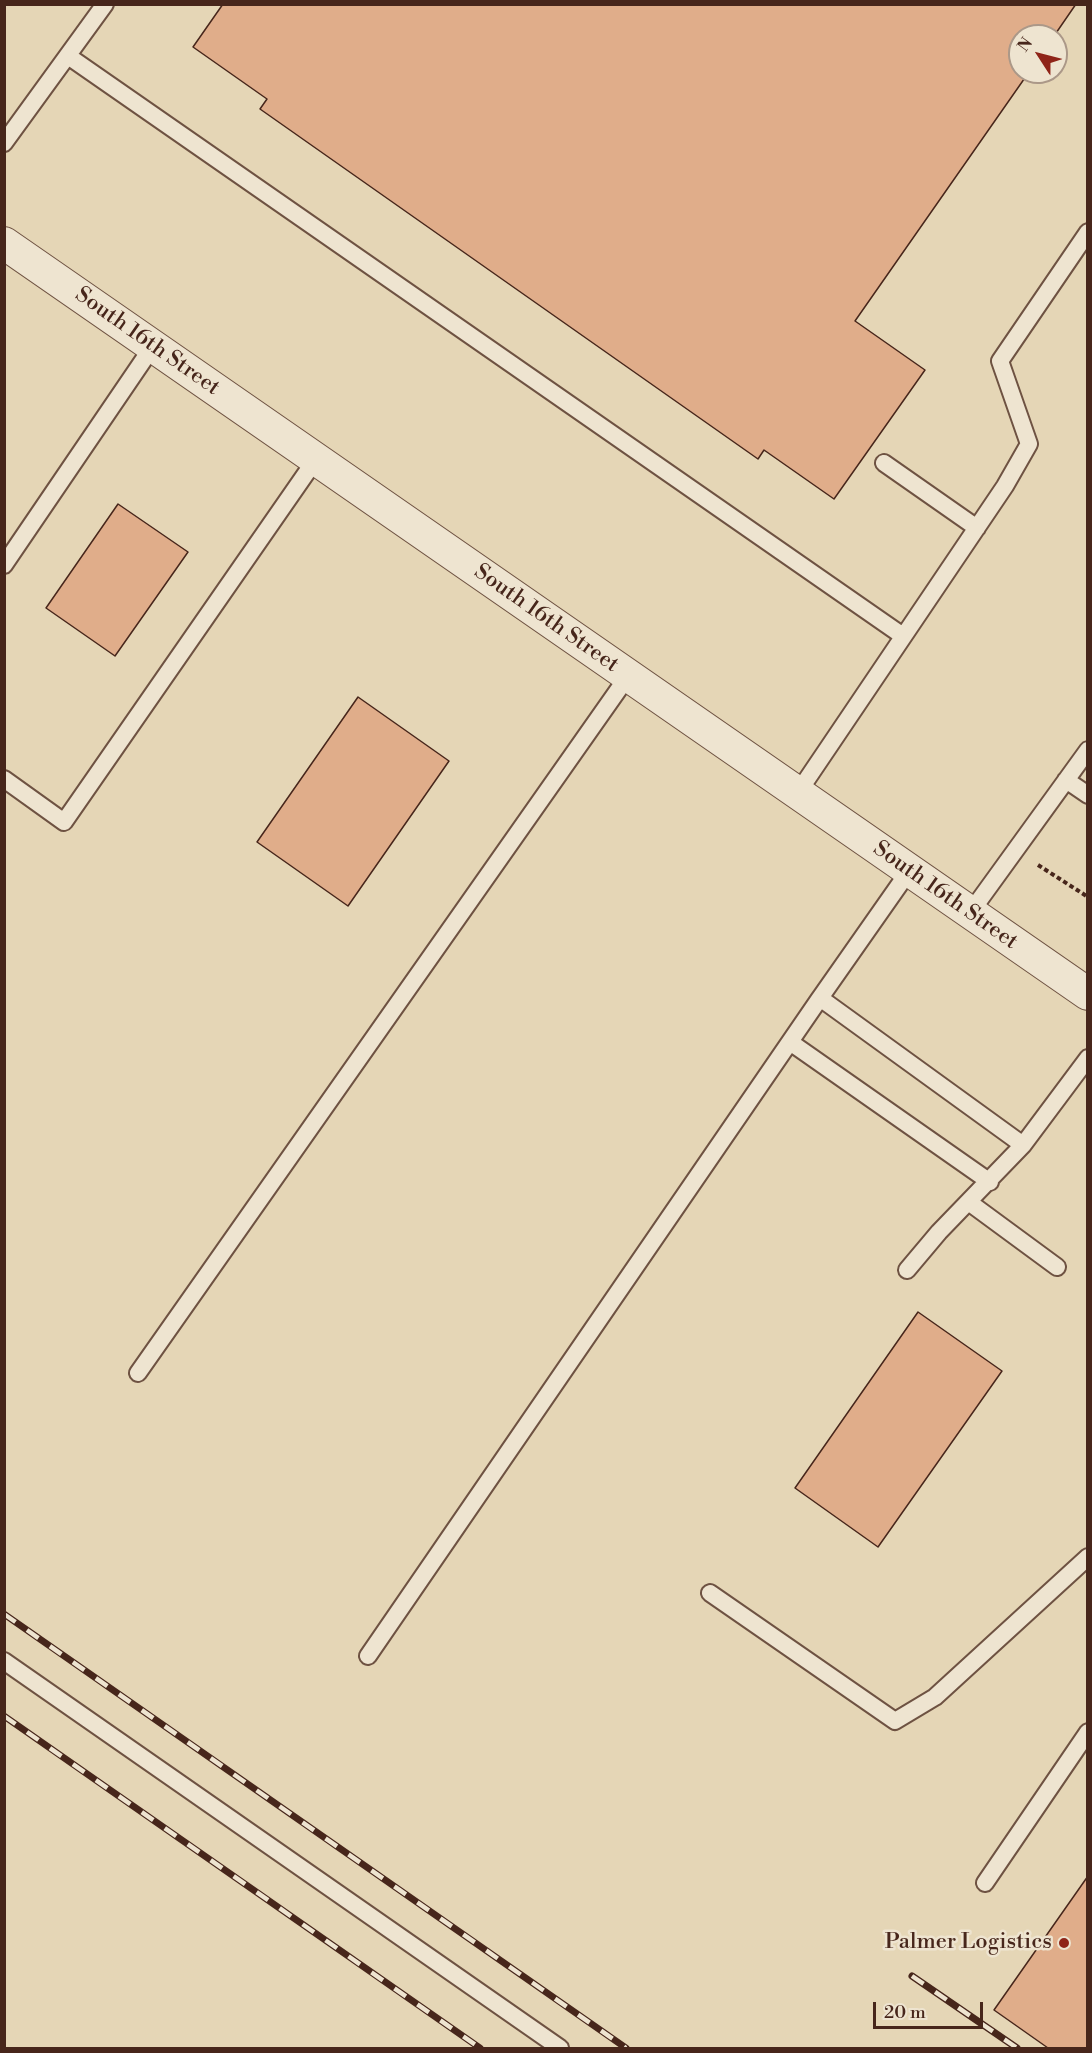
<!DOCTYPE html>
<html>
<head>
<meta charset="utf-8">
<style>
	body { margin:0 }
	#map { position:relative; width:1092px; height:2053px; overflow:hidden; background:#e5d6b6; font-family:"Libre Bodoni",serif }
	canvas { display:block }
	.frame { position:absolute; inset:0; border:6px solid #47261b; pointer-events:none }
	.north { position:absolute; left:1008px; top:24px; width:60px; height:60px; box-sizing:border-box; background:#eee4d0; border:2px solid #ab9888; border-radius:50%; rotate:306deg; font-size:16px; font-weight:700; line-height:24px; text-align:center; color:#47261b }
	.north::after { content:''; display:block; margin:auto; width:21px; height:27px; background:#8f2418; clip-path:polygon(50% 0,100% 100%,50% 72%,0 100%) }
	.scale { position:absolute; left:873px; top:2002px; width:110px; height:27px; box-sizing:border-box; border:3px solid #47261b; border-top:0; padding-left:8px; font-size:18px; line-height:21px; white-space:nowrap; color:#47261b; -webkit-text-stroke:4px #eee4d0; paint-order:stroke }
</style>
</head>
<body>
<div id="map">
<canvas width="1092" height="2053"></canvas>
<div class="frame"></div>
<div class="north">N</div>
<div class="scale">20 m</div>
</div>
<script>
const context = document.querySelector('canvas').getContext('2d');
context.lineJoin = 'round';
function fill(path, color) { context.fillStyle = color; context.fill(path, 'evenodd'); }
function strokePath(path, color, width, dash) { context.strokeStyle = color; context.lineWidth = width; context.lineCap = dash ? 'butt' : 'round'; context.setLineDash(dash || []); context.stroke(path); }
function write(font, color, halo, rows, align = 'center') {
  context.font = font + ' "Libre Bodoni",serif'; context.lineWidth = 5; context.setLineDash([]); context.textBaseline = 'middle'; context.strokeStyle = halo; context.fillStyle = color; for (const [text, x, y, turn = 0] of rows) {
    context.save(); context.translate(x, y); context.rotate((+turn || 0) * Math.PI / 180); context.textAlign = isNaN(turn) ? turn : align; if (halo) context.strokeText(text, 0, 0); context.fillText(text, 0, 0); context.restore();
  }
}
const building = new Path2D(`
	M223 4H1076L1054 36H1020V72H1029L855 321 925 370 834 499 764 450 758 459 260 109 267 99 193 47Z
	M118 504 188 552 115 656 46 608Z
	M358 697 449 761 348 906 257 842Z
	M918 1312 1002 1371 878 1547 795 1488Z
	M1088 1876V2048H1048L994 2010Z`);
fill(building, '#e0ad8a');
strokePath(building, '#47261b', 1.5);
const service = new Path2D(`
	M68 56 903 636
	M4 143 105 4
	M884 463 977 528
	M4 565 153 346
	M4 779 64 822 316 459
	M1066 780 1088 795
	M797 794 1005 486 1029 444 1000 361 1088 232
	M909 871 820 998 1023 1145
	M970 913 1088 750
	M790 1042 990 1182
	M970 1203 1057 1267
	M907 1270 939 1232 1023 1145 1088 1058
	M138 1373 628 676
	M710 1593 895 1721 935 1697 1088 1557
	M368 1656 820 998
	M4 1661 560 2048
	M985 1883 1088 1732`);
const minor = new Path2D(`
	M4 243 1088 994`);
strokePath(service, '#6e5242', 20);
strokePath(minor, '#6e5242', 34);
strokePath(new Path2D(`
	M1038 865 1088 897`), '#47261b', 4, [4.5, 3]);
strokePath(service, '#eee4d0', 16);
strokePath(minor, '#eee4d0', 32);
const rail = new Path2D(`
	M4 1614 626 2048
	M4 1716 480 2048
	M912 1976 1017 2048`);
strokePath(rail, '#47261b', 7);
strokePath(rail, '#eee4d0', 4.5, [14]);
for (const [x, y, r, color] of [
	[1064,1943,6,"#8f2418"]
]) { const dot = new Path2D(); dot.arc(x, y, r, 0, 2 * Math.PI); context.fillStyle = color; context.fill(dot); strokePath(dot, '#eee4d0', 2); }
write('22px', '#47261b', '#eee4d0', [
	["South 16th Street",147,342,35],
	["South 16th Street",546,619,35],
	["South 16th Street",945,896,35]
]);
write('22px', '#47261b', '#eee4d0', [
	["Palmer Logistics",1052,1943]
], 'right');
</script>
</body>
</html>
